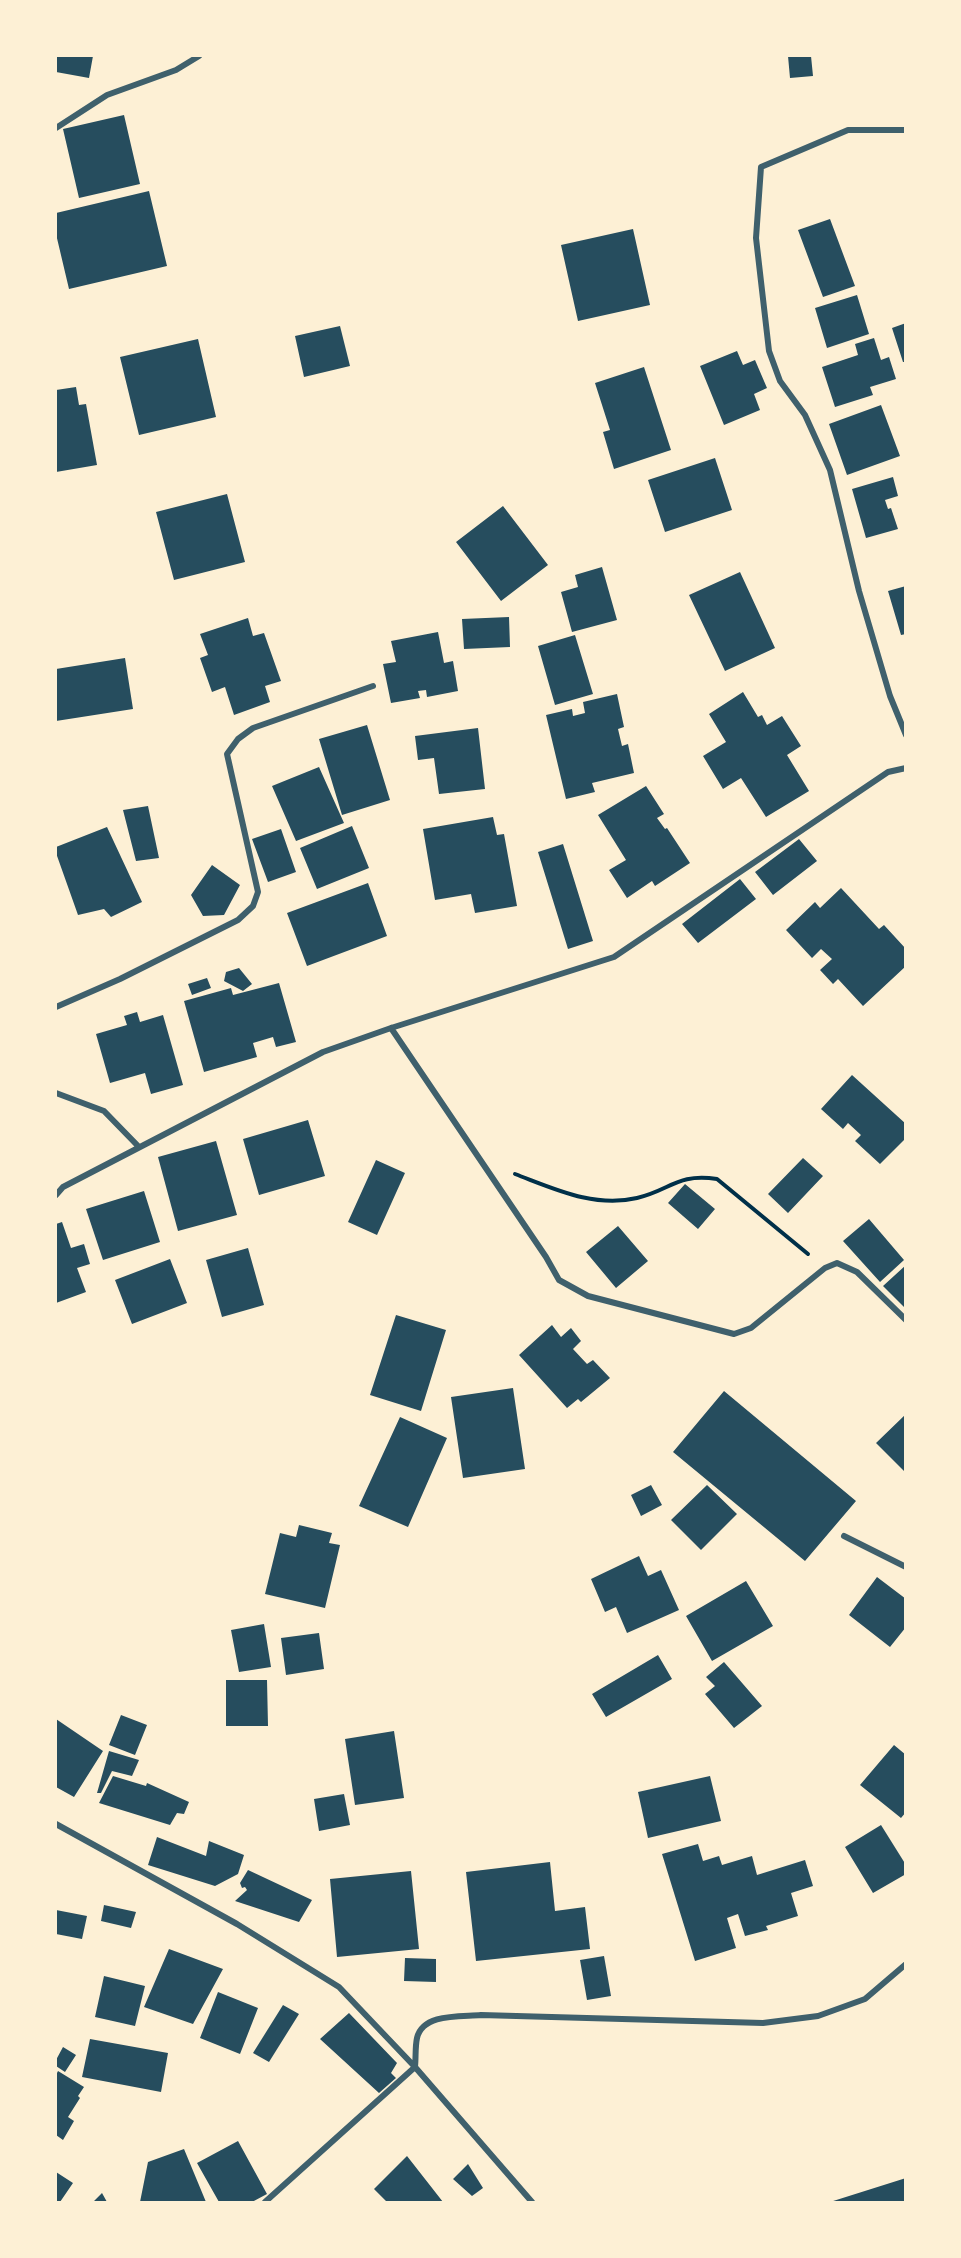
<!DOCTYPE html>
<html>
<head>
<meta charset="utf-8">
<style>
	body { margin:0 }
	#map { position:relative; width:961px; height:2258px; overflow:hidden; background:#fdf0d5; font-family:"Nunito Sans",sans-serif }
	canvas { display:block }
	.frame { position:absolute; inset:0; border:57px solid #fdf0d5; pointer-events:none }
</style>
</head>
<body>
<div id="map">
<canvas width="961" height="2258"></canvas>
<div class="frame"></div>
</div>
<script>
const context = document.querySelector('canvas').getContext('2d');
context.lineJoin = 'round';
function fill(path, color) { context.fillStyle = color; context.fill(path, 'evenodd'); }
function strokePath(path, color, width, dash) { context.strokeStyle = color; context.lineWidth = width; context.lineCap = dash ? 'butt' : 'round'; context.setLineDash(dash || []); context.stroke(path); }
fill(new Path2D(`
	M56 56H93L89 78 56 72Z
	M788 56H811L813 76 790 78Z
	M124 115 140 184 79 198 63 129Z
	M149 191 167 266 69 289 56 234V213Z
	M830 219 855 286 823 297 798 230Z
	M633 229 650 305 578 321 561 245Z
	M857 295 869 334 827 348 815 308Z
	M906 323V362H903L892 328Z
	M340 326 350 366 304 377 295 336Z
	M874 338 881 360 889 357 896 379 870 387 873 395 835 407 822 367 858 355 855 344Z
	M198 339 216 417 139 435 120 357Z
	M737 351 743 365 755 360 767 388 754 394 760 410 724 425 700 366Z
	M644 367 671 450 614 469 603 432 610 430 595 383Z
	M76 387 79 405 86 404 97 465 56 472V390Z
	M881 405 900 456 847 475 829 424Z
	M715 458 732 510 665 532 648 480Z
	M893 477 898 496 885 500 888 509 891 508 898 529 866 538 852 489Z
	M227 494 245 562 174 580 156 512Z
	M503 506 548 565 501 601 456 542Z
	M602 567 617 620 572 632 561 592 578 587 575 575Z
	M740 572 775 648 725 671 689 595Z
	M906 586V634L901 635 888 591Z
	M509 617 510 647 464 649 462 619Z
	M248 618 253 636 264 633 281 681 265 686 270 702 234 715 225 687 212 692 200 658 208 655 200 634Z
	M438 632 444 663 453 661 458 691 427 697 426 690 418 691 420 698 391 703 383 664 396 662 391 641Z
	M575 635 593 694 555 705 538 646Z
	M125 658 133 709 56 721V669Z
	M743 692 758 717 762 715 767 725 782 716 801 746 787 755 809 791 766 817 741 778 723 789 703 756 726 742 709 714Z
	M617 694 624 727 618 729 622 746 628 744 634 773 592 783 595 792 566 799 546 715 572 709 573 716 585 713 583 702Z
	M367 725 390 800 342 815 319 739Z
	M478 728 485 789 439 794 434 758 418 760 415 736Z
	M319 767 344 823 296 841 272 786Z
	M646 786 664 814 657 818 665 829 667 828 690 863 655 886 652 881 627 898 609 870 626 860 598 815Z
	M148 806 159 858 136 861 123 810Z
	M493 817 497 835 504 834 517 906 475 913 471 894 435 900 423 829Z
	M352 826 369 868 317 889 300 848Z
	M107 827 142 902 111 917 104 909 78 915 56 853V847Z
	M281 829 296 872 268 882 252 839Z
	M799 839 817 861 773 895 755 872Z
	M563 844 593 941 568 949 538 852Z
	M212 865 240 885 224 915 203 916 191 895Z
	M740 879 756 899 698 943 682 924Z
	M368 883 387 936 307 966 287 913Z
	M841 888 879 929 884 925 906 949V966L863 1006 838 979 833 984 820 970 832 959 821 949 812 958 786 930 815 902 820 908Z
	M239 968 252 984 243 991 224 981 226 972Z
	M207 978 211 988 192 995 188 984Z
	M279 983 296 1042 276 1047 273 1037 253 1043 257 1057 204 1072 184 1001 231 988 233 995Z
	M137 1012 140 1022 163 1015 183 1085 151 1094 145 1073 110 1083 96 1034 127 1025 124 1016Z
	M852 1075 906 1124V1138L880 1164 855 1141 861 1135 848 1123 843 1129 821 1109Z
	M308 1120 325 1176 259 1195 243 1139Z
	M216 1141 237 1215 178 1231 158 1157Z
	M803 1158 823 1176 788 1213 768 1194Z
	M376 1160 405 1173 377 1235 348 1222Z
	M685 1184 715 1209 698 1229 668 1203Z
	M144 1191 160 1242 103 1260 86 1209Z
	M869 1219 904 1260 880 1282 843 1241Z
	M62 1222 71 1248 84 1244 90 1264 77 1268 86 1292 56 1303V1224Z
	M618 1226 648 1261 616 1288 586 1252Z
	M248 1248 264 1305 222 1317 206 1260Z
	M170 1259 187 1303 132 1324 115 1280Z
	M906 1265V1309L883 1286Z
	M396 1315 446 1330 421 1411 370 1395Z
	M552 1325 561 1337 571 1328 581 1341 573 1349 587 1364 593 1360 610 1378 581 1402 578 1399 567 1408 519 1355Z
	M513 1388 525 1469 463 1478 451 1397Z
	M724 1391 856 1501 805 1561 673 1452Z
	M906 1414V1473L876 1443Z
	M400 1417 447 1438 408 1527 359 1506Z
	M651 1485 662 1505 641 1516 631 1495Z
	M707 1485 737 1514 701 1550 671 1520Z
	M299 1525 332 1533 329 1543 340 1545 325 1608 265 1594 280 1533 296 1537Z
	M639 1556 648 1576 661 1570 679 1610 627 1633 616 1607 605 1612 591 1579Z
	M877 1577 906 1599V1627L890 1647 849 1615Z
	M746 1581 773 1626 712 1661 686 1616Z
	M264 1624 271 1667 239 1672 231 1630Z
	M319 1633 324 1669 286 1675 281 1638Z
	M658 1655 672 1679 606 1717 592 1694Z
	M724 1662 762 1706 734 1728 705 1694 715 1686 706 1677Z
	M226 1680H267L268 1726H226Z
	M121 1715 147 1725 135 1755 109 1745Z
	M56 1719 103 1751 74 1797 56 1787Z
	M394 1731 404 1798 355 1805 345 1739Z
	M894 1745 906 1755V1812L901 1818 860 1785Z
	M109 1751 139 1760 132 1776 112 1771 101 1793H97Z
	M113 1776 146 1786 147 1783 189 1802 184 1814 177 1813 170 1825 99 1803Z
	M710 1776 721 1821 648 1838 638 1792Z
	M344 1794 350 1825 319 1831 314 1799Z
	M881 1825 906 1865V1874L873 1893 845 1847Z
	M157 1837 206 1856 209 1841 244 1855 238 1874 215 1886 148 1865Z
	M698 1844 703 1861 719 1856 722 1865 752 1856 757 1875 805 1860 813 1886 791 1893 798 1916 766 1926 768 1930 745 1936 738 1914 727 1918 736 1948 695 1961 662 1854Z
	M550 1862 555 1911 585 1907 590 1949 476 1961 466 1872Z
	M248 1870 312 1900 299 1922 235 1901 247 1890 245 1887 242 1888 240 1883Z
	M411 1871 419 1949 337 1957 330 1879Z
	M104 1905 136 1912 131 1928 101 1921Z
	M56 1910 87 1916 82 1939 56 1934Z
	M169 1949 223 1969 193 2024 144 2007Z
	M604 1956 611 1996 587 2000 580 1960Z
	M405 1958 436 1959V1982L404 1981Z
	M104 1976 145 1986 135 2026 95 2017Z
	M218 1992 258 2008 240 2054 200 2038Z
	M283 2005 299 2014 269 2062 253 2053Z
	M349 2013 397 2063 391 2073 396 2078 379 2093 320 2039Z
	M90 2039 168 2053 161 2092 82 2077Z
	M63 2047 76 2055 65 2072 56 2066V2060Z
	M58 2071 84 2087 78 2096 80 2098 68 2117 74 2121 63 2140 56 2135V2075Z
	M238 2141 267 2194 252 2202H219L197 2163Z
	M184 2149 206 2202H140L148 2162Z
	M407 2156 443 2202H387L374 2189Z
	M468 2164 483 2188 472 2196 453 2179Z
	M56 2172 73 2183 60 2202H56Z
	M906 2178V2202H830Z
	M102 2193 107 2202H93Z`), '#264d5e');
strokePath(new Path2D(`
	M515 1174C555 1189 594 1208 637 1198 671 1190 677 1173 717 1179L808 1254`), '#003049', 4);
strokePath(new Path2D(`
	M56 128 107 95 176 70 199 56
	M906 130H848L761 167 756 238 769 351 780 381 805 415 830 470 859 591 890 696 906 735
	M56 1007 120 979 238 920 253 906 258 892 227 754 238 739 253 728 373 686
	M391 1028 546 1257 559 1280 588 1296 734 1334 751 1328 825 1268 837 1263 857 1272 906 1320
	M56 1093 104 1111 139 1147
	M56 1195 63 1187 323 1052 391 1028 614 957 888 772 906 768
	M844 1536 906 1567
	M56 1824 237 1924 339 1987 415 2067 532 2202
	M265 2202 415 2067C416 2057 415 2047 417 2038 423 2013 461 2017 481 2015L763 2023 818 2016 865 1999 906 1964`), '#3f606c', 6);
</script>
</body>
</html>
